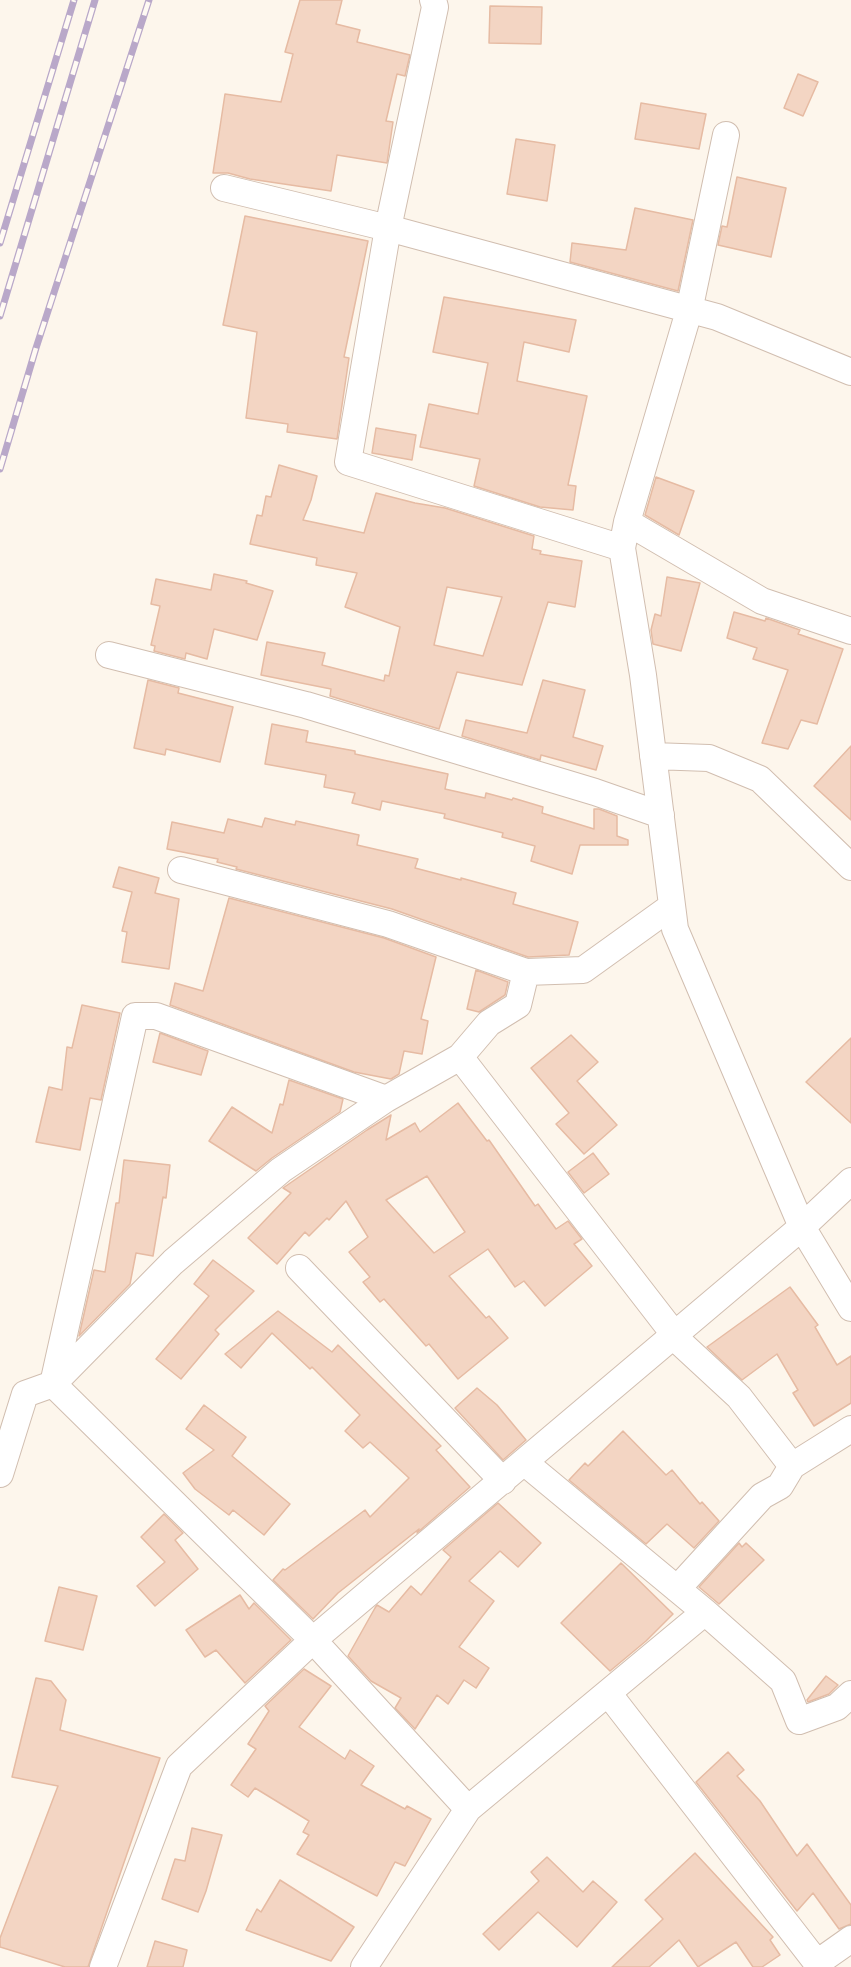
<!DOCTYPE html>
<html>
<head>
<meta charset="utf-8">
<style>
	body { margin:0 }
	canvas { display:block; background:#fdf6ec }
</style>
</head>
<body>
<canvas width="851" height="1967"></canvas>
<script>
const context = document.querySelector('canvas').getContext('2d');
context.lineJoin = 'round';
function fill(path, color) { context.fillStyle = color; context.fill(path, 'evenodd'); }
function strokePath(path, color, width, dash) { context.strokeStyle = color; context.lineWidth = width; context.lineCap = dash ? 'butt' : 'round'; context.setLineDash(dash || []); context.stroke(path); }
const building = new Path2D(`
	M300 0H342L336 24 360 30 357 42 410 55 405 76 397 74 386 121 393 122 387 163 337 155 331 191 250 179 228 173H213L225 94 281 102 293 54 285 52Z
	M490 6 542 7 541 44 489 43Z
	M798 74 818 82 803 116 784 108Z
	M641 103 706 114 699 149 635 139Z
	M516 139 555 145 547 201 507 194Z
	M737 177 786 188 771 257 718 245 722 226 727 227Z
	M635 208 693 220 678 291 570 262 572 243 626 250Z
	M245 216 368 241 344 357 349 358 337 439 287 432 288 424 246 418 257 332 223 325Z
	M444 297 576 320 569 352 524 342 517 381 587 396 568 485 576 486 573 510 540 507 474 486 480 459 420 447 429 404 478 414 488 363 433 352Z
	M376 428 416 435 412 460 372 453Z
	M279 465 317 476 311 500 303 520 364 533 376 493 415 503 445 508 534 536 532 549 541 551 540 554 582 561 575 607 548 602 522 685 457 672 439 729 330 696 331 689 261 675 267 642 325 653 322 665 384 681 385 675 389 676 400 627 345 607 357 573 316 565 317 558 250 544 257 515 262 516 266 496 271 497ZM447 587 502 597 483 656 434 645Z
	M656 477 694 491 679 535 645 515Z
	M214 574 247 581 246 583 273 591 257 640 214 629 207 659 186 653 185 659 154 651 155 646 151 645 160 606 151 604 156 579 211 590Z
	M667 577 700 583 681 651 653 644 651 630 655 614 661 616Z
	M734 612 765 621 766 618 800 630 798 634 843 649 817 724 801 720 788 749 762 743 788 670 753 659 757 648 727 638Z
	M148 680 179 688 178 693 233 707 220 762 166 749 165 755 134 748Z
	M543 680 585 690 573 737 603 746 596 770 541 755 540 760 462 736 466 720 527 733Z
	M272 724 308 731 306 742 355 751V754L448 774 445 789 485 798 486 793 512 800 513 798 543 807 542 813 594 829V809H599L617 816V836L628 840V845H580L572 874 531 861 535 846 502 837 503 833 444 818 445 814 382 801 380 810 352 803 355 793 324 787 326 775 265 764Z
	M851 746V820L814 786Z
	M265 818 295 825 296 821 359 835 357 845 418 859 415 868 461 880V878L516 893 513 904 578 922 569 955 528 957 392 909 236 869 237 867 217 862 218 859 167 849 172 822 224 833 228 819 262 827Z
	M119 867 159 878 155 893 179 899 169 969 122 962 127 932 122 931 132 892 113 887Z
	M229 898 384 938 436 957 421 1019 428 1021 422 1054 404 1051 399 1074 391 1079 354 1072 170 1005 175 983 203 991Z
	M476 970 508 982 505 995 479 1012 467 1009Z
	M82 1005 120 1013 101 1100 90 1098 80 1150 36 1142 49 1087 62 1090 67 1047 72 1048Z
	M160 1033 208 1051 201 1075 153 1062Z
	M571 1035 598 1062 577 1081 617 1125 584 1154 556 1124 569 1113 531 1068Z
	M851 1038V1123L806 1082Z
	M289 1080 343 1099 340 1112 272 1158 256 1171 209 1141 232 1107 272 1133 280 1104 283 1105Z
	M458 1103 487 1141 489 1140 535 1206 538 1204 556 1229 568 1221 582 1239 574 1244 592 1266 545 1306 524 1281 515 1287 488 1249 449 1276 486 1318 489 1316 508 1338 458 1379 429 1344 426 1346 384 1299 380 1302 363 1282 370 1277 349 1252 368 1237 346 1201 329 1220 327 1218 309 1236 305 1232 277 1264 248 1238 291 1193 283 1188 367 1130 391 1115 386 1140 415 1123 420 1132ZM427 1176 465 1232 434 1253 386 1200Z
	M593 1153 609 1174 584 1193 568 1172Z
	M124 1160 170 1165 166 1198 163 1197 153 1256 136 1253 130 1284 79 1336 94 1270 105 1272 116 1203H119Z
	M213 1260 254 1291 215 1330 219 1334 181 1379 156 1359 209 1296 194 1284Z
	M790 1287 818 1325 815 1327 837 1365 851 1356V1403L814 1426 793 1393 798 1390 777 1354 742 1380 707 1347Z
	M278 1311 332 1352 338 1345 441 1446 436 1450 470 1487 417 1533 419 1529 338 1593 313 1619 273 1580 283 1569 285 1570 365 1510 370 1517 409 1478 370 1442 363 1448 345 1431 360 1415 312 1367 310 1369 272 1333 241 1368 225 1354Z
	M477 1388 497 1405 526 1440 503 1460 455 1408Z
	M204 1405 246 1437 232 1456 290 1504 264 1535 233 1510 229 1515 195 1489 183 1473 214 1450 186 1429Z
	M623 1431 666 1475 672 1470 700 1504 702 1502 719 1521 694 1548 667 1524 646 1544 569 1480 585 1463 588 1466Z
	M498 1503 541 1543 518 1567 500 1551 469 1581 494 1601 459 1647 489 1668 476 1688 464 1680 448 1704 437 1695 415 1729 395 1708 401 1698 371 1681 348 1656 375 1608 377 1605 389 1612 411 1586 421 1595 451 1557 443 1550Z
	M164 1514 183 1533 175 1540 198 1569 155 1606 137 1586 165 1562 141 1537Z
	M739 1543 742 1547 746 1543 764 1560 719 1604 699 1587Z
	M621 1563 673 1614 646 1641 610 1671 561 1623Z
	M59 1587 97 1596 83 1650 45 1641Z
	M240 1595 249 1609 254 1603 291 1640 245 1683 216 1650 205 1657 186 1630Z
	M304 1669 331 1686 299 1727 345 1759 350 1750 374 1766 361 1785 405 1809 407 1806 431 1819 405 1866 395 1862 377 1896 297 1854 309 1835 303 1832 309 1821 255 1788 248 1797 231 1785 256 1749 248 1744 269 1711 265 1706Z
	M826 1676 838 1685 829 1694 808 1702 807 1700Z
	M36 1678 51 1681 66 1700 60 1730 160 1758 88 1967H65L0 1947V1938L58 1786 12 1777Z
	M728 1752 744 1770 737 1776 760 1801 797 1856 807 1844 851 1905V1924L839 1929 813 1893 797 1911 696 1782Z
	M192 1828 222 1835 206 1891 198 1912 162 1899 175 1859 185 1861Z
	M695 1853 773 1937 770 1940 780 1955 762 1967H753L736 1942 698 1967 679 1940 649 1967H612L663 1919 645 1900Z
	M547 1857 583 1892 593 1881 617 1902 577 1947 538 1912 499 1950 483 1934 539 1881 531 1872Z
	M280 1880 354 1927 331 1961 246 1930 257 1909 261 1912Z
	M155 1941 187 1950 183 1967H147Z`);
fill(building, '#f3d5c3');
strokePath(building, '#e6bba3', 1.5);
const street = new Path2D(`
	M433 0 435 7 388 228 348 462 622 548
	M726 135 689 311 627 522 622 548 643 675 675 929 802 1227 851 1308
	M224 188 388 228 717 317 851 372
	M627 522 762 601 851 631
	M109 655 306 705 595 792 661 815
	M653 756 709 758 760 779 851 867
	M181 870 388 924 526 972 583 970 672 906
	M460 1057 674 1334 673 1336 739 1397 792 1466
	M386 1099 156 1016H135L53 1384 313 1640 468 1809
	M299 1268 503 1481
	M524 1462 705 1612 783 1681 799 1721 837 1707 851 1694
	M0 1474 25 1394 53 1384 173 1262 281 1170 386 1099 460 1057 489 1023 518 1005 526 972
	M677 1589 762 1496 780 1486 792 1466 851 1429
	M608 1693 817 1963 851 1939
	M103 1967 179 1766 313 1640 802 1227 851 1181
	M364 1967 468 1809 705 1612`);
strokePath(street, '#d1beb0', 28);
strokePath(street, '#fff', 26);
const rail = new Path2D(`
	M0 243 74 0
	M0 316 95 0
	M0 469 36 348 149 0`);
strokePath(rail, '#b9a8c9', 7);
strokePath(rail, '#fffaf3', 4.5, [14]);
</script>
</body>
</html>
